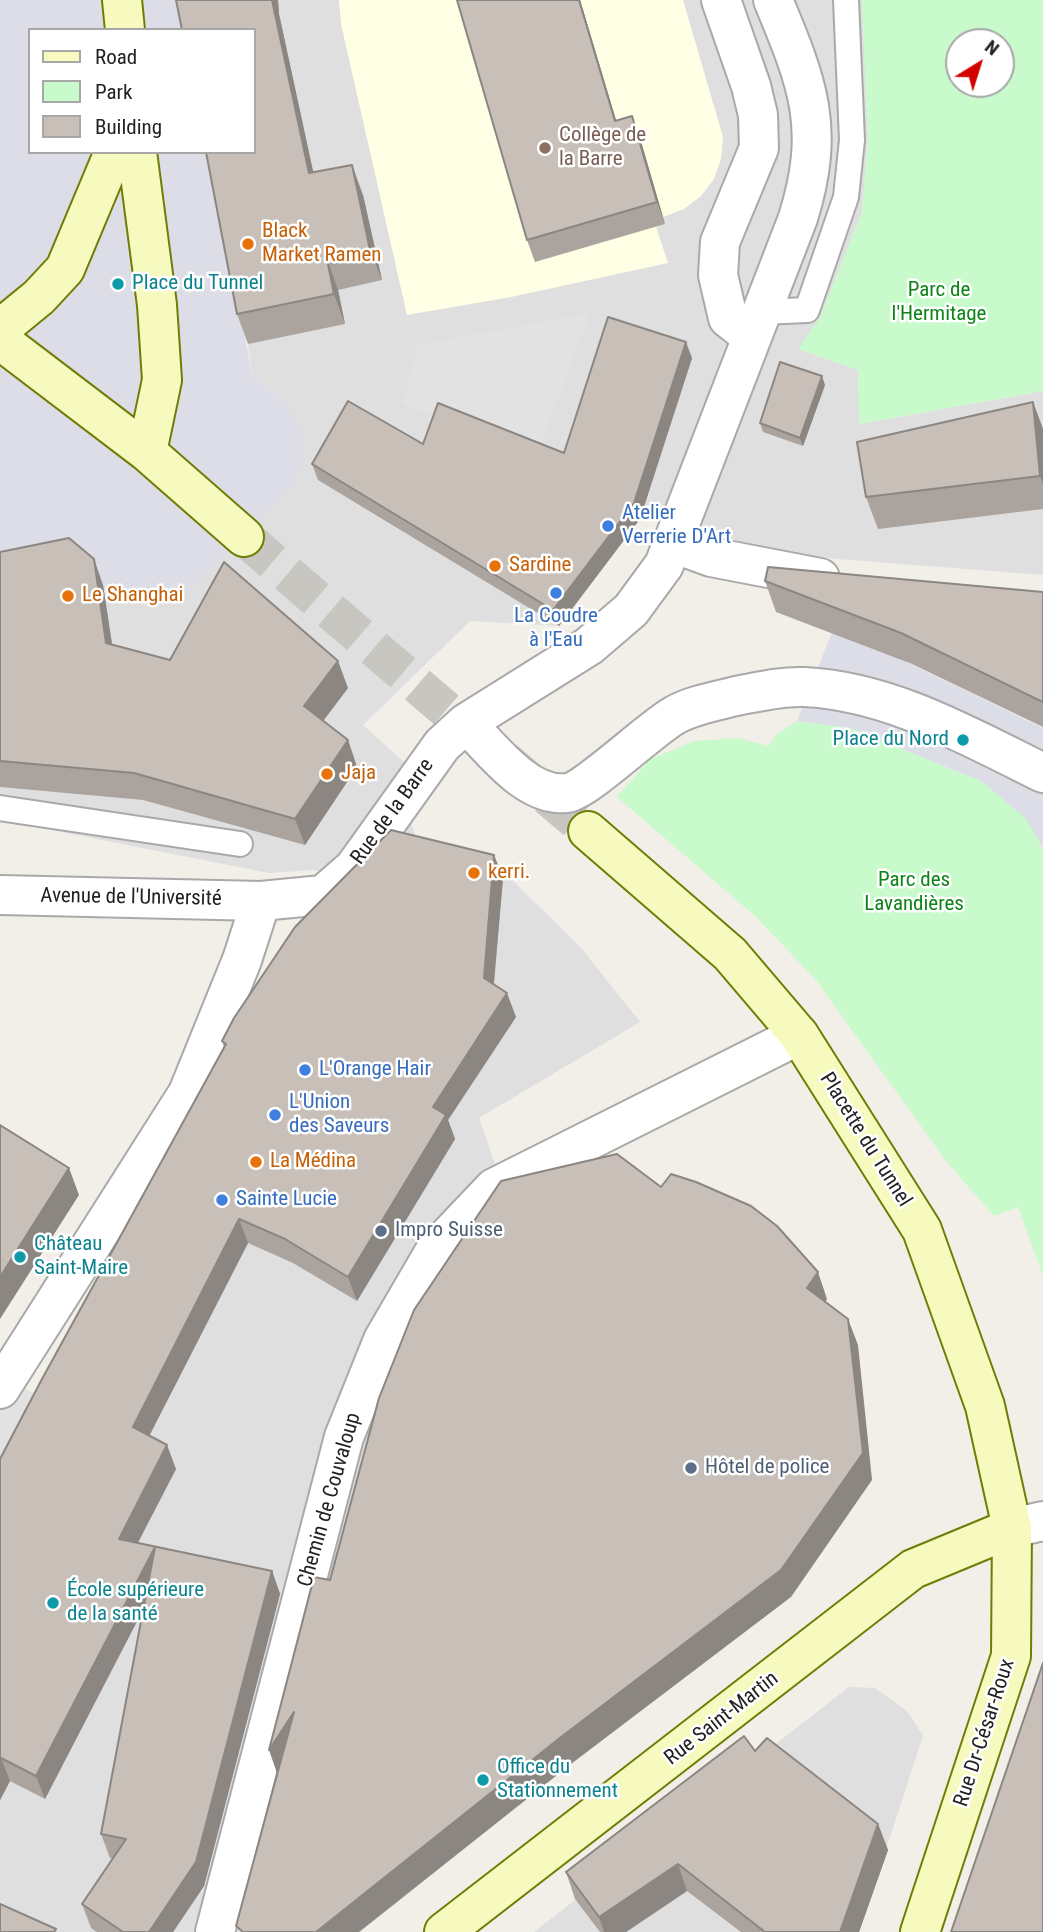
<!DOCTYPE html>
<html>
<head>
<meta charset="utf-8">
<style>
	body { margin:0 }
	#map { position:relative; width:1043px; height:1932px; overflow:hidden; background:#f2efe9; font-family:"Roboto Condensed",sans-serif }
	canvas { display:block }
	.legend { position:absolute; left:28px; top:28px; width:228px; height:126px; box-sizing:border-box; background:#fff; border:2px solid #a7a7a7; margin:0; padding:9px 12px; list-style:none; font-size:21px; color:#222 }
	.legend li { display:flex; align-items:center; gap:14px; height:35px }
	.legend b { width:35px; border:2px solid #a7a7a7 }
	.north { position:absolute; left:945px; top:28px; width:70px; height:70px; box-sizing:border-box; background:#fff; border:2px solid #a7a7a7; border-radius:50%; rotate:38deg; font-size:19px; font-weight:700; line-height:28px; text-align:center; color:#222 }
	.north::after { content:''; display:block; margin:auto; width:24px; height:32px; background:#d40000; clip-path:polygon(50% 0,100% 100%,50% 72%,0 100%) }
</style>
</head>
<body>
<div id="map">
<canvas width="1043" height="1932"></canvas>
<ul class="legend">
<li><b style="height:9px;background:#f7fabf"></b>Road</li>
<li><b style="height:19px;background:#c8facc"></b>Park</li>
<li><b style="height:19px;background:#c7bfb8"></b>Building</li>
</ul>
<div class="north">N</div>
</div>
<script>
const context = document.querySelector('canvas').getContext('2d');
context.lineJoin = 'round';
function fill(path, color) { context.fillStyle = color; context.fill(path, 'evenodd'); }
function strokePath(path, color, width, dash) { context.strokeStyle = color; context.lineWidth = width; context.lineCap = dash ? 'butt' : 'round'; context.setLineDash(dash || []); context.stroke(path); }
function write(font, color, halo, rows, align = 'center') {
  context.font = font + ' "Roboto Condensed",sans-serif'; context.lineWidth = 5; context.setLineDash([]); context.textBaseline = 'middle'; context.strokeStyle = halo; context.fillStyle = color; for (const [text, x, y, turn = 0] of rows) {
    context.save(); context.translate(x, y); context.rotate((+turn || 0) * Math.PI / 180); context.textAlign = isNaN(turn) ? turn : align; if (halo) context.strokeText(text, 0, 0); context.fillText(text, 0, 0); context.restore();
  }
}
fill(new Path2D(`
	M184 0H862L868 140 862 212 820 318 799 349 858 370 859 424 1043 391V575L825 558 751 547 652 503 559 626 470 621 363 725 405 763 406 805 418 845 501 869 582 949 640 1022 479 1118 510 1207 827 1299 817 1315 858 1345 872 1480 791 1597 571 1764 360 1932H0V1499L367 885 316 870 269 873 0 820V579L79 564 103 585 169 604 285 403 252 374 248 344 254 30Z
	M849 1687 875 1688 908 1712 923 1736 859 1932H534Z`), '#e0dfdf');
fill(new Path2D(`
	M339 0H683L723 137 721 159 714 179 701 196 684 209 663 217 665 224 656 227 668 263 511 297 407 315 341 24Z`), '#ffffe5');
fill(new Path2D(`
	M862 0H1043V391L859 424 858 370 798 349 820 318 862 212 868 140ZM959 42H1001V84H959Z
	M797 721 850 728 981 781 1027 819 1043 850V1276L1018 1207 994 1216 946 1161 816 980 756 917 617 797 649 760 694 741 738 738 769 746 776 735Z`), '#c8facc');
fill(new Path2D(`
	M590 313 537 456 403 403 418 345Z
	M0 1373 50 1403 0 1499Z`), '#e2e2e2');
fill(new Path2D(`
	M0 0H184L187 30H30V152H210L252 374 285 403 302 431 304 462 294 482 190 592 169 604 103 585 79 564 0 579Z
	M832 632 888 653 1043 728V849L1026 819 981 781 850 728 797 721Z`), '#dddde8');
strokePath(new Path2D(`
	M244 537 588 831`), '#c8c6c1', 38, [38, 19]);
const lane = new Path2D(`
	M762 312 807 310 846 197 852 140 846 0
	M0 808 240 844`);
const street = new Path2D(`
	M721 0 751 86 758 115 759 148 720 242 718 275 728 318 752 337
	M673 543 711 557 820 578
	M466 723C492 749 527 798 567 793 586 791 651 728 675 715 692 705 717 701 736 696 758 692 781 686 804 687 890 691 968 736 1043 773
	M0 895 261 901 323 895 354 868 442 745 466 723 589 646 631 610 664 565 798 218C826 128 808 84 773 0
	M0 1389 188 1093 242 960 261 901
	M1012 1528 1043 1521
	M215 1932 344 1437 383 1340 436 1249 494 1188 799 1035`);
const secondary = new Path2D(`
	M122 0 125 30
	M137 152 157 305 162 380 147 452
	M0 329 39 297 65 269 114 152
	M0 340 147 452 244 537
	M588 831 730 954 799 1035 922 1230 985 1406 1012 1528 1011 1656 920 1932
	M444 1932 913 1569 1012 1528`);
strokePath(lane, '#a9a9a9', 28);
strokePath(street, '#a9a9a9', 42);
strokePath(secondary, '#707d05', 42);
strokePath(lane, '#fff', 24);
strokePath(street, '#fff', 38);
strokePath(secondary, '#f7fabf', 38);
fill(new Path2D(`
	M176 0H278L279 14 313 172 363 195 382 280 338 290 345 324 248 344 237 314Z
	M457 0H580L616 121 640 138 665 224 535 262 527 240Z
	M692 358 640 519 559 626 318 480 312 464 423 444 564 453Z
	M825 385 803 446 763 432 760 423Z
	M1033 402 1043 429V509L878 529 866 497Z
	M0 552 103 585 112 645 170 660 348 688 323 721 348 740 357 767 305 845 143 800 0 787Z
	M765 581 1043 592V727L912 664 776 612Z
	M494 855 503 878 494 985 516 1017 448 1120 455 1139 357 1301 293 1263 248 1243 149 1436 176 1469 138 1543 272 1571 280 1594 204 1886 173 1932H97L91 1928 82 1904 113 1859 110 1858 101 1834 143 1610 45 1799 10 1781 0 1800V1459L224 1047 222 1041Z
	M755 1751 878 1824 888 1850 859 1932H741L687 1891 626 1932H600L575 1899 566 1872Z`), '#aba49e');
fill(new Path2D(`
	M272 0H278L279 14 320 203 309 173Z
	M579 0H580L623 143 615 121Z
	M632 116 640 138 665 224 657 202Z
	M352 165 363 195 382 280 370 250Z
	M327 259 338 290 345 324 334 294Z
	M686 342 692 358 640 519 559 626 553 610Z
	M822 376 825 385 803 446 800 438Z
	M1033 402 1043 429V484L1040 476Z
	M94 559 103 585 116 670 106 643Z
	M338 661 348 688 314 733 304 706Z
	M348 740 357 767 305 845 295 819Z
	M494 855 503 878 492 1002 484 978Z
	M507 993 516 1017 448 1120 455 1139 357 1301 348 1277 433 1107Z
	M69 1168 79 1195 0 1319V1277Z
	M239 1219 248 1243 142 1450 133 1427Z
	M818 1272 827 1299 817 1314 807 1288Z
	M848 1319 858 1345 872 1480 791 1597 571 1764 359 1932H316Z
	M167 1445 176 1469 127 1563 119 1539Z
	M155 1547 163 1571 45 1799 36 1776Z
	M272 1571 280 1594 204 1886 173 1932H149Z
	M294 1712 278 1776 269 1750Z
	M1 1758 10 1781 0 1800V1760Z
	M878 1824 888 1850 859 1932H840Z
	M678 1864 687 1891 626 1932H604L599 1917Z`), '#8b8681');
const building = new Path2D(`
	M176 0H272L309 173 352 165 370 250 327 259 334 294 237 314 206 152H254V30H182Z
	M457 0H579L615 121 632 116 657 202 527 240Z
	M608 317 686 342 634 503 553 610 312 464 348 401 423 444 438 403 564 453Z
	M780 362 822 376 800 438 760 423Z
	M1033 402 1040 476 866 497 857 442Z
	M69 538 94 559 106 643 170 660 224 562 338 661 304 706 348 740 295 819 134 773 0 761V552Z
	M768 567 1043 592V702L901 633 765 581Z
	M391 830 494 855 484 978 507 993 433 1107 446 1115 348 1277 285 1239 239 1219 133 1427 167 1445 119 1539 272 1571 196 1862 149 1932H123L82 1904 126 1839 101 1834 155 1547 36 1776 1 1758 0 1760V1459L42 1379 226 1044 222 1041 234 1018 295 927Z
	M0 1125 69 1168 0 1277Z
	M617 1154 661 1187 671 1174 696 1182 751 1206 777 1226 818 1272 807 1288 848 1319 863 1453 781 1570 561 1737 316 1932H243L236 1926 294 1712 269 1750 314 1577 330 1580 379 1398 414 1310 501 1181Z
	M1043 1663V1932H951Z
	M744 1736 755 1751 767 1738 878 1824 840 1932H765L678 1864 599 1917 566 1872Z
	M0 1904 56 1929 54 1932H0Z`);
fill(building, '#c7bfb8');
strokePath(building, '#8b8681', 2);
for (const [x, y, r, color] of [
	[545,148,7,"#8d6e63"],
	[248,244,7,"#e8710a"],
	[118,284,7,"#0f9aa8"],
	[608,526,7,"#3f7fe0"],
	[495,566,7,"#e8710a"],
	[556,593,7,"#3f7fe0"],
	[68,596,7,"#e8710a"],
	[963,740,7,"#0f9aa8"],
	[327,774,7,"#e8710a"],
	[474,873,7,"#e8710a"],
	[305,1070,7,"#3f7fe0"],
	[275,1115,7,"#3f7fe0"],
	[256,1162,7,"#e8710a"],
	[222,1200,7,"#3f7fe0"],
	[381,1231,7,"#5c6f8a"],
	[20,1257,7,"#0f9aa8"],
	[691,1468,7,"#5c6f8a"],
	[53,1603,7,"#0f9aa8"],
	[483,1780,7,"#0f9aa8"]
]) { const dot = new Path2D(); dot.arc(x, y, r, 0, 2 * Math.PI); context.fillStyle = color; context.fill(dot); strokePath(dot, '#fff', 2.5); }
write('21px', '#785e54', '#fff', [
	["Collège de",559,136],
	["la Barre",559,160]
], 'left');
write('21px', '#c56008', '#fff', [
	["Black",262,232],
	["Market Ramen",262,256],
	["Sardine",509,566],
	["Le Shanghai",82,596],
	["Jaja",341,774],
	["kerri.",488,873],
	["La Médina",270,1162]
], 'left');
write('21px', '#0d838f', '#fff', [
	["Place du Tunnel",132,284],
	["Place du Nord",949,740,"right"],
	["Château",34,1245],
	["Saint-Maire",34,1269],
	["École supérieure",67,1591],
	["de la santé",67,1615],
	["Office du",497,1768],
	["Stationnement",497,1792]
], 'left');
write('21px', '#0c8416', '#fff', [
	["Parc de",939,291],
	["l'Hermitage",939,315],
	["Parc des",914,881],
	["Lavandières",914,905]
]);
write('21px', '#366cbe', '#fff', [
	["Atelier",622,514],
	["Verrerie D'Art",622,538],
	["La Coudre",556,617,"center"],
	["à l'Eau",556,641,"center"],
	["L'Orange Hair",319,1070],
	["L'Union",289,1103],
	["des Saveurs",289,1127],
	["Sainte Lucie",236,1200]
], 'left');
write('21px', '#222', '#fff', [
	["Rue de la Barre",393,812,-54],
	["Avenue de l'Université",131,898,1],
	["Placette du Tunnel",865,1140,58],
	["Chemin de Couvaloup",330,1500,-74],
	["Rue Saint-Martin",722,1719,-38],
	["Rue Dr-César-Roux",985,1733,-72]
]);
write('21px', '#4e5e75', '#fff', [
	["Impro Suisse",395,1231],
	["Hôtel de police",705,1468]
], 'left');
</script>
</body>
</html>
